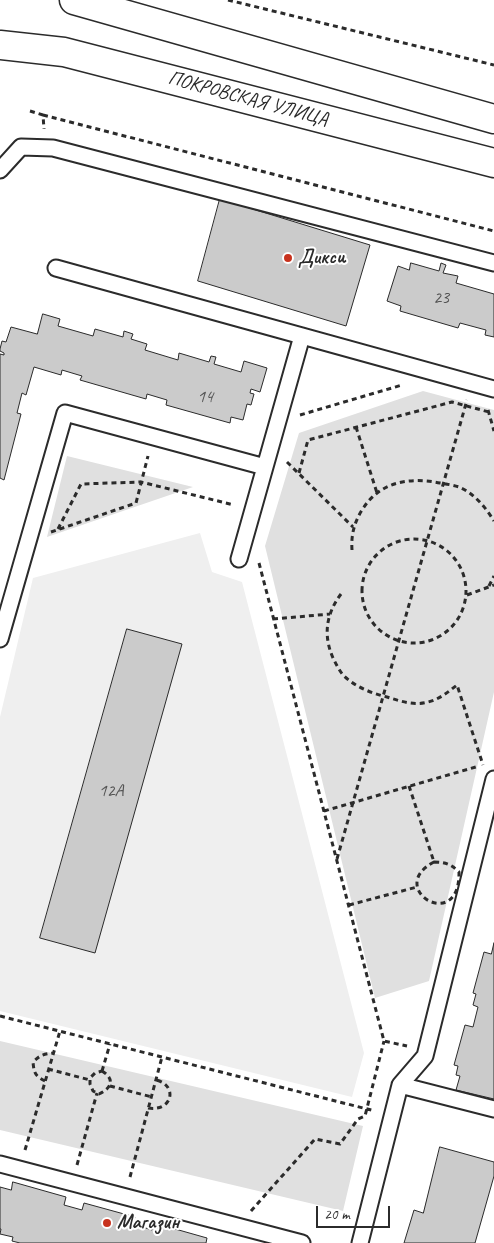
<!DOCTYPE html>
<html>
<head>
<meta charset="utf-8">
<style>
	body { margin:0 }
	#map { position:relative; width:494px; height:1243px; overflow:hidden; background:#fff; font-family:Caveat,sans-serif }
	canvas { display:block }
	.scale { position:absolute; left:316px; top:1206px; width:74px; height:22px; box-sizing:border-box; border:2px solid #2b2b2b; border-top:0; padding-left:6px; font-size:15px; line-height:18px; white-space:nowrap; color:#2b2b2b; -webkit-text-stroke:4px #fff; paint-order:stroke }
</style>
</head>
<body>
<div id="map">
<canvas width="494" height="1243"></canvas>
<div class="scale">20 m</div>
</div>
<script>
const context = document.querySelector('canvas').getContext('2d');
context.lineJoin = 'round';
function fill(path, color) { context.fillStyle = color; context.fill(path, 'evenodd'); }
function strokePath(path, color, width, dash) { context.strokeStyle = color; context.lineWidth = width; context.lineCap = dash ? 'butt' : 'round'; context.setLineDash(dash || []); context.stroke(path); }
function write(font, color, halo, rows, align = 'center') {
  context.font = font + ' Caveat,sans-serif'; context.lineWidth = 4; context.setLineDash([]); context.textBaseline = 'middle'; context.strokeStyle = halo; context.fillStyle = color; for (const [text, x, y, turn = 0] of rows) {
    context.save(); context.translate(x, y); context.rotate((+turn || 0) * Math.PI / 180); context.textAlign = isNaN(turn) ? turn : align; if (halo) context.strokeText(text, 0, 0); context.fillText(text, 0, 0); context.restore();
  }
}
fill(new Path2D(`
	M200 533 212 572 242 582 364 1053 352 1097 0 1011V717L33 578Z`), '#efefef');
fill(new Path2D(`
	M423 391 494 410V692L429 981 375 998 265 546 299 433Z
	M67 456 193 487 47 537Z
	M0 1041 363 1126 343 1211 0 1130Z`), '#e0e0e0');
const building = new Path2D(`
	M220 199 370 245 346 326 198 281Z
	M411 263 439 271 441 263 446 265 443 273 458 276 456 283 494 294V337L485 335 486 330 460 323 458 328 400 311 401 306 387 301 398 266 409 270Z
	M43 314 60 319 58 326 93 336 95 329 123 337 124 331 133 334 131 339 147 344 145 350 178 360 179 353 209 362 211 356 216 357 214 364 241 372 244 361 267 368 260 392 251 389 250 393 254 394 251 405 247 404 243 420 231 417 230 423 166 405 167 400 147 394 146 399 80 380 82 376 62 370 61 375 34 367 26 395 22 393 17 413 21 414 4 480 0 478V354L4 355V353L0 351V349L2 341 6 342 11 327 37 334Z
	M127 629 182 644 95 953 40 938Z
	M494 943V1099L456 1090 460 1076 456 1075 458 1066 454 1065 465 1025 473 1027 478 1007 473 1005 476 994 473 993 484 952 491 954Z
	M440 1147 494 1162V1176L475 1243H404L414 1210 423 1213Z
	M13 1182 66 1197 64 1205 82 1210 84 1203 135 1217 133 1224 152 1230 154 1223 207 1238 206 1243H20L12 1241 13 1237 0 1234 1 1229H0V1187L11 1190Z`);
fill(building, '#cbcbcb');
strokePath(building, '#2b2b2b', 1);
const lane = new Path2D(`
	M0 170 21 147 53 148 494 263
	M56 268 494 389
	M239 559 302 336
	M0 639 65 413 265 467
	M400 1085 425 1056 494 779
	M0 1164 302 1243
	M360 1243 400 1085 494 1109`);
const secondary = new Path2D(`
	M74 0 494 119
	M0 45 64 52 494 163`);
strokePath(lane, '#2b2b2b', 19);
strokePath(secondary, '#2b2b2b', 31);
strokePath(new Path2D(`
	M228 0 494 65
	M30 111 43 115 44 129
	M43 115 494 231
	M488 410 494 431
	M300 415 402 385
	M356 427 377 493
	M287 462 353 527
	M299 473 308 440 452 402 489 412
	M58 529 81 484 141 482 234 505
	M51 532 136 503 148 456
	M362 591a52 52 0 1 1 104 0a52 52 0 1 1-104 0Z
	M352 550C351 535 354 523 362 510 380 481 410 477 440 483 446 484 453 485 459 487 474 493 486 508 494 521
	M259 563 384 1041 407 1046
	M489 586 494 576
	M341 594C326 614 323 635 333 658 336 664 339 670 343 675 355 687 371 693 387 697 400 701 414 706 428 702 440 699 448 692 457 685L483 765
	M467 595 494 585
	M273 619 330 614
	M409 786 434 862
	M324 811 479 766
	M337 859 467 400
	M434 862C445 862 451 864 459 872 460 935 384 888 434 862Z
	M349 905 417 887
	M0 1016 375 1111
	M48 1069 90 1080
	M102 1071C115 1079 112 1088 99 1094L93 1091 90 1084V1078L95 1073Z
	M102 1071 110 1044
	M45 1081C35 1076 34 1073 33 1062 40 1055 44 1054 53 1053
	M110 1086 152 1097
	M148 1108C173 1112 178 1085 156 1080
	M25 1150 60 1031
	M77 1165 97 1093
	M130 1177 162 1057
	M251 1211 315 1139 340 1144 358 1119 365 1116 384 1041`), '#2b2b2b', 3, [5, 4]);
strokePath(lane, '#fff', 15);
strokePath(secondary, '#fff', 28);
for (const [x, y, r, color] of [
	[288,258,5,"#c8321e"],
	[107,1223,5,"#c8321e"]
]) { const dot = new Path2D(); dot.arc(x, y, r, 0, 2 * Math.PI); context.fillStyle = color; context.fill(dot); strokePath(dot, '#fff', 2); }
write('18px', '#535353', null, [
	["23",441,298],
	["14",205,397],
	["12А",111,791]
]);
write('20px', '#2b2b2b', '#fff', [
	["ПОКРОВСКАЯ УЛИЦА",248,99,15]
]);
write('bold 20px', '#2b2b2b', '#fff', [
	["Дикси",298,258],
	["Магазин",117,1223]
], 'left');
</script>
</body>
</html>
